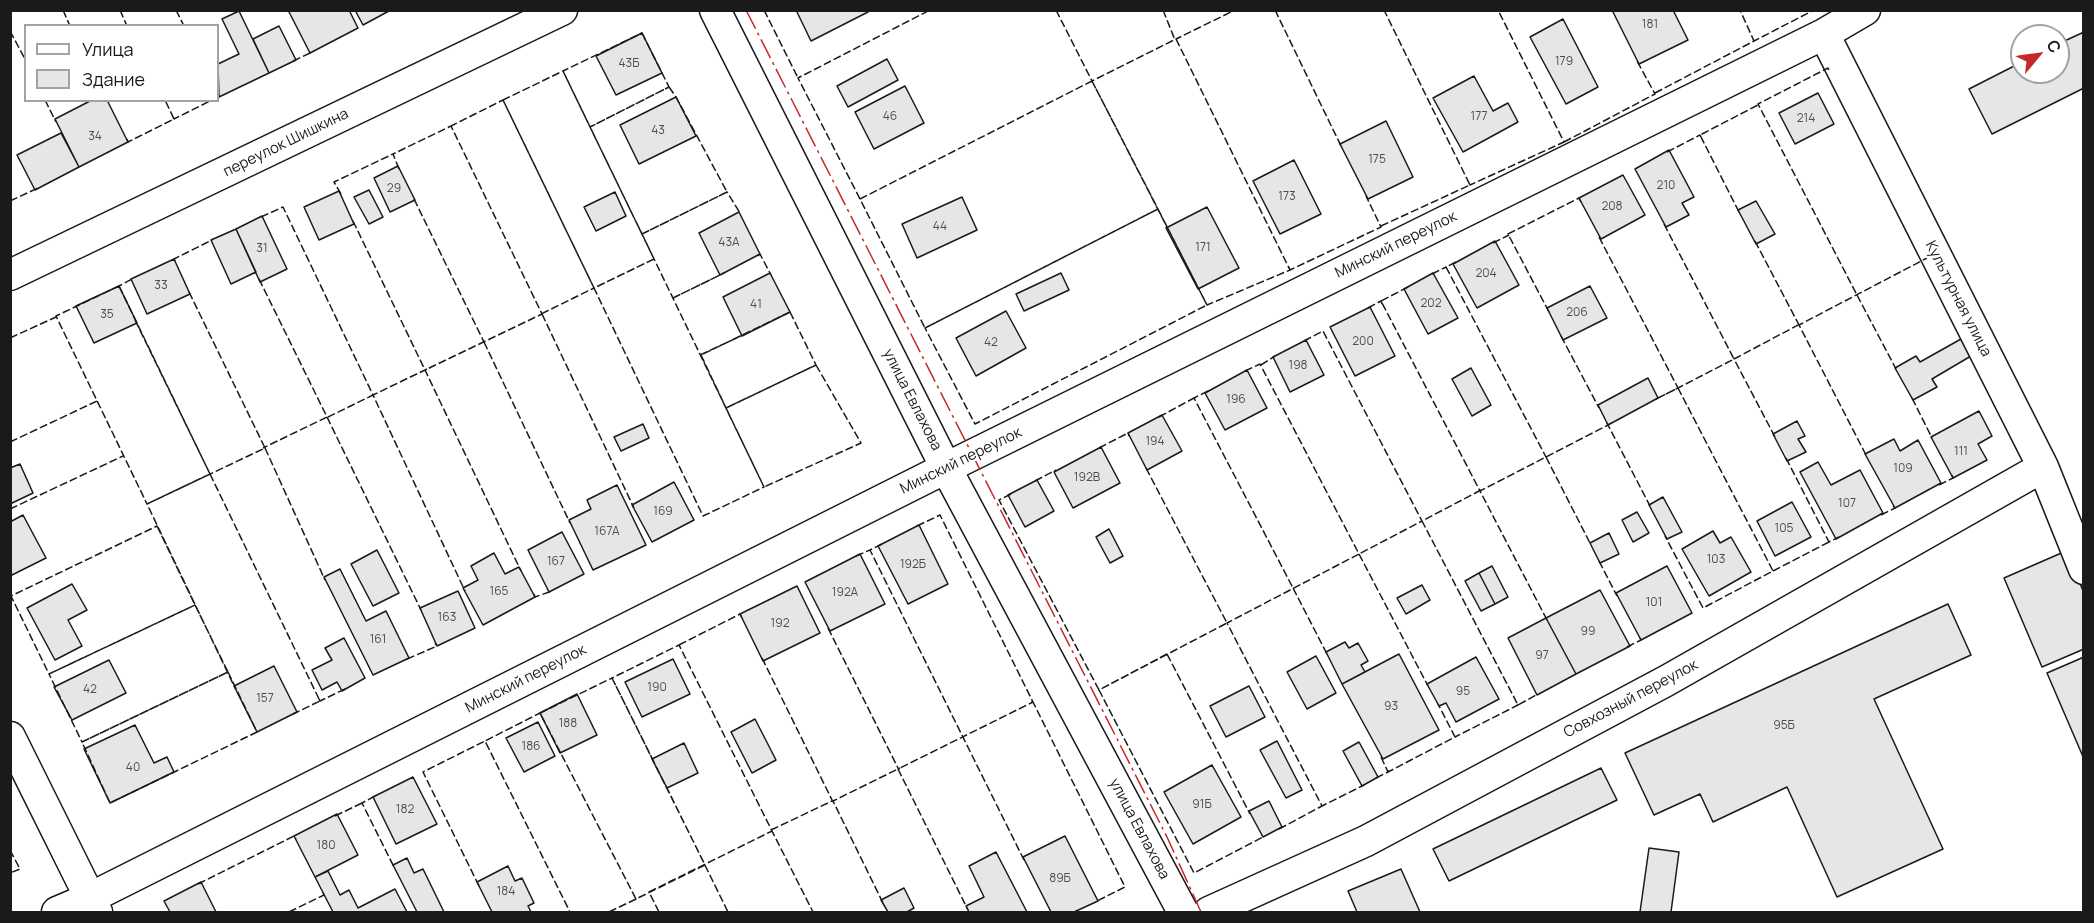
<!DOCTYPE html>
<html>
<head>
<meta charset="utf-8">
<style>
	body { margin:0 }
	#map { position:relative; width:2094px; height:923px; overflow:hidden; background:#fff; font-family:Manrope,sans-serif }
	canvas { display:block }
	.frame { position:absolute; inset:0; border:12px solid #1a1a1a; pointer-events:none }
	.legend { position:absolute; left:24px; top:24px; width:195px; height:78px; box-sizing:border-box; background:#fff; border:2px solid #a3a3a3; margin:0; padding:8px 10px; list-style:none; font-size:18px; color:#1a1a1a }
	.legend li { display:flex; align-items:center; gap:12px; height:30px }
	.legend b { width:30px; border:2px solid #a3a3a3 }
	.north { position:absolute; left:2010px; top:24px; width:60px; height:60px; box-sizing:border-box; background:#fff; border:2px solid #a3a3a3; border-radius:50%; rotate:61deg; font-size:16px; font-weight:700; line-height:24px; text-align:center; color:#1a1a1a }
	.north::after { content:''; display:block; margin:auto; width:21px; height:27px; background:#c62828; clip-path:polygon(50% 0,100% 100%,50% 72%,0 100%) }
</style>
</head>
<body>
<div id="map">
<canvas width="2094" height="923"></canvas>
<div class="frame"></div>
<ul class="legend">
<li><b style="height:8px;background:#fff"></b>Улица</li>
<li><b style="height:16px;background:#e6e6e6"></b>Здание</li>
</ul>
<div class="north">С</div>
</div>
<script>
const context = document.querySelector('canvas').getContext('2d');
context.lineJoin = 'round';
function fill(path, color) { context.fillStyle = color; context.fill(path, 'evenodd'); }
function strokePath(path, color, width, dash) { context.strokeStyle = color; context.lineWidth = width; context.lineCap = dash ? 'butt' : 'round'; context.setLineDash(dash || []); context.stroke(path); }
function write(font, color, halo, rows, align = 'center') {
  context.font = font + ' Manrope,sans-serif'; context.lineWidth = 4.5; context.setLineDash([]); context.textBaseline = 'middle'; context.strokeStyle = halo; context.fillStyle = color; for (const [text, x, y, turn = 0] of rows) {
    context.save(); context.translate(x, y); context.rotate((+turn || 0) * Math.PI / 180); context.textAlign = isNaN(turn) ? turn : align; if (halo) context.strokeText(text, 0, 0); context.fillText(text, 0, 0); context.restore();
  }
}
const building = new Path2D(`
	M288 10H349L358 28 310 53Z
	M355 10H389V11L363 25Z
	M796 10H867L868 12 811 41Z
	M1612 10H1673L1688 40 1639 64Z
	M239 11 269 73 219 97 218 64 239 54 222 19Z
	M1563 19 1598 87 1566 104 1530 37Z
	M279 26 296 60 269 73 253 39Z
	M2084 32V88L1992 134 1969 89 2022 62V72H2058V44Z
	M642 33 662 73 616 95 596 56Z
	M887 59 898 80 848 107 837 86Z
	M1474 76 1493 111 1508 103 1518 122 1463 152 1433 98Z
	M905 86 924 123 874 149 855 112Z
	M1818 93 1834 124 1795 144 1779 113Z
	M676 97 696 136 639 164 620 125Z
	M92 100H107L128 142 79 167 55 119Z
	M1386 121 1413 177 1368 199 1340 144Z
	M61 133 79 167 35 190 17 155Z
	M1669 150 1694 197 1682 203 1689 215 1666 227 1635 169Z
	M1294 160 1321 214 1280 234 1253 181Z
	M398 166 415 200 390 212 374 178Z
	M1623 175 1645 215 1601 239 1579 198Z
	M369 190 383 217 369 224 354 197Z
	M339 191 354 224 319 240 304 207Z
	M615 192 626 216 596 231 584 207Z
	M962 197 977 230 917 258 902 224Z
	M1756 201 1775 234 1756 244 1738 210Z
	M1207 207 1239 268 1198 289 1166 228Z
	M739 212 760 254 720 275 699 233Z
	M262 216 287 269 260 282 236 229Z
	M236 229 256 272 231 284 211 240Z
	M1495 241 1519 285 1477 308 1453 264Z
	M174 259 190 294 147 314 131 279Z
	M770 273 790 312 742 336 723 297Z
	M1061 273 1069 290 1024 311 1016 294Z
	M1433 273 1458 318 1428 334 1404 289Z
	M119 286 137 323 94 343 76 306Z
	M1590 286 1607 318 1563 340 1547 308Z
	M1370 307 1395 356 1355 376 1330 327Z
	M1006 311 1026 348 976 376 956 338Z
	M1961 339 1971 356 1932 379 1937 387 1913 400 1895 368 1916 356 1920 362Z
	M1306 340 1324 375 1290 392 1273 357Z
	M1471 368 1491 405 1472 416 1452 379Z
	M1247 370 1267 408 1225 430 1205 393Z
	M1648 378 1658 398 1608 425 1598 405Z
	M1979 411 1992 436 1978 444 1987 460 1953 478 1931 437Z
	M1162 415 1182 451 1147 470 1128 433Z
	M1797 421 1805 436 1798 439 1806 452 1787 461 1773 434Z
	M643 424 649 438 621 451 614 437Z
	M1894 439 1900 451 1918 440 1941 483 1895 508 1865 454Z
	M1101 447 1120 483 1073 508 1054 472Z
	M1818 462 1831 485 1860 470 1883 513 1836 539 1800 472Z
	M20 464 33 493 10 504V468Z
	M1037 480 1054 511 1025 527 1008 495Z
	M674 482 694 520 652 542 632 505Z
	M617 485 646 545 593 570 569 520 591 509 587 500Z
	M1663 497 1682 532 1667 539 1649 505Z
	M1792 502 1811 537 1775 556 1757 521Z
	M1637 512 1649 533 1633 542 1622 520Z
	M23 515 46 558 12 575 10 572V522Z
	M919 525 948 584 908 604 878 546Z
	M1109 529 1123 556 1110 563 1096 537Z
	M1713 531 1720 543 1731 537 1751 572 1709 596 1682 549Z
	M562 532 584 574 549 592 528 550Z
	M1609 533 1619 554 1600 563 1590 543Z
	M377 550 399 593 373 606 351 564Z
	M2066 551 2084 593V649L2042 667 2004 578Z
	M494 553 505 574 519 567 535 597 483 625 463 588 478 580 471 566Z
	M860 554 885 604 830 631 805 582Z
	M1492 566 1508 597 1495 604 1479 573Z
	M1667 566 1692 613 1641 640 1616 593Z
	M340 569 366 621 386 611 409 658 373 675 324 577Z
	M1479 573 1495 604 1481 611 1465 581Z
	M72 584 87 610 68 620 82 646 55 660 27 608Z
	M1422 585 1430 600 1406 614 1397 598Z
	M797 586 820 633 763 661 740 614Z
	M1600 590 1630 646 1576 674 1546 618Z
	M458 591 475 628 437 646 420 608Z
	M1948 604 1971 655 1874 699 1943 849 1837 897 1787 787 1713 822 1700 794 1654 815 1625 753Z
	M1546 618 1576 674 1537 695 1508 638Z
	M344 638 365 678 342 691 337 682 322 690 312 670 332 660 325 648Z
	M1345 642 1349 648 1358 643 1368 661 1361 665 1365 672 1342 684 1326 652Z
	M1399 654 1439 730 1383 759 1342 684Z
	M1316 656 1336 693 1307 709 1287 672Z
	M1476 657 1499 699 1456 722 1446 703 1439 706 1427 684Z
	M2084 657V759L2047 673Z
	M673 659 690 694 642 717 625 682Z
	M109 660 126 693 72 720 54 687Z
	M274 666 297 712 257 732 234 686Z
	M1249 686 1265 717 1226 737 1210 706Z
	M577 694 597 735 560 753 540 713Z
	M755 719 776 760 752 773 731 732Z
	M538 722 555 756 524 772 506 738Z
	M135 725 154 763 167 757 174 772 110 803 84 749Z
	M1277 741 1302 790 1286 798 1260 750Z
	M1359 742 1378 777 1362 786 1343 751Z
	M684 743 698 773 667 788 652 759Z
	M1212 765 1241 817 1193 844 1164 792Z
	M1601 768 1617 800 1449 881 1433 849Z
	M413 777 437 824 396 844 373 797Z
	M1269 801 1282 827 1263 837 1249 811Z
	M337 814 358 855 315 877 294 836Z
	M1065 836 1098 901 1074 912H1051L1023 857Z
	M1649 848 1679 852 1671 912H1640Z
	M996 852 1027 912H969L966 906 984 897 969 866Z
	M407 858 414 873 423 869 444 912H417L393 865Z
	M508 866 515 881 522 878 534 903 528 906 531 912H492L477 882Z
	M1401 869 1420 912H1357L1348 891Z
	M328 871 340 895 349 890 358 908 395 889 407 912H333L315 877Z
	M201 882 216 912H170L164 901Z
	M904 888 914 908 907 912H888L881 900Z`);
fill(building, '#e6e6e6');
strokePath(building, '#1a1a1a', 1.5);
const minor = new Path2D(`
	M715 10 946 468 1183 912
	M1824 34 2043 467 2084 569
	M10 275 562 10
	M10 737 97 912
	M57 912 90 898 946 468 1824 34 1865 10
	M1209 912 1366 841 1666 681 2043 467`);
strokePath(minor, '#1a1a1a', 33);
strokePath(minor, '#fff', 30);
strokePath(new Path2D(`
	M63 10 70 26
	M120 10 127 26
	M176 10 184 26
	M764 10 798 78 801 76
	M1056 10 1092 81 1091 82
	M1163 10 1175 40
	M1275 10 1342 148
	M10 31 26 61
	M642 33 669 87 590 127 563 71Z
	M1176 39 1290 270 1207 305 1092 81Z
	M1753 39 1754 41 1814 10
	M1177 41 1176 39 1235 10
	M293 61 310 53 309 51
	M1829 70 1828 68 1758 104 1857 295
	M563 71 654 259 594 288 503 100Z
	M1092 81 1158 209 925 328 860 199Z
	M669 87 676 97 727 192 642 234 590 127Z
	M1655 93 1754 41 1740 10
	M45 100 56 122
	M173 117 174 119 212 100
	M452 127 451 126 503 100 594 288 541 314
	M127 139 128 142 174 119 165 100
	M1564 142 1655 94 1637 61
	M1667 152 1700 135 1701 137
	M399 169 393 154 451 126 542 314 425 370 521 571
	M1469 183 1470 185 1564 142 1498 10
	M341 194 334 182 393 154 394 156
	M414 199 484 342
	M860 199 798 78 930 10
	M10 201 38 188
	M1158 209 1207 305 975 424 925 328Z
	M1739 212 1700 135 1758 105
	M261 217 283 207 373 395 326 418
	M353 221 425 370
	M1664 224 1734 359
	M1381 226 1470 185 1384 10
	M642 234 764 487 703 516 594 288 654 259Z
	M642 234 727 192 740 213
	M1599 237 1678 388 1656 399
	M1755 241 1799 325
	M1493 243 1509 235
	M758 256 760 254 771 275
	M175 261 174 259 212 240
	M1456 262 1446 267 1546 457
	M1289 267 1290 270 1381 227 1366 196
	M1432 274 1446 267 1447 269
	M259 279 327 417 263 448
	M119 286 210 474 147 504 56 316Z
	M1408 287 1381 301 1480 491
	M121 290 119 286 134 278
	M189 292 265 448 147 504 235 688
	M1857 295 1896 369
	M672 296 673 298 720 275
	M673 298 724 273
	M1368 308 1381 301 1382 304
	M790 312 816 365 726 408 701 355Z
	M1549 312 1508 234 1579 198 1581 202
	M542 314 634 508
	M135 320 210 474
	M1561 336 1599 408
	M10 338 56 317
	M1304 341 1323 331 1422 521 1359 554
	M484 342 570 523
	M700 355 743 335
	M816 365 861 443 764 487 726 408Z
	M1261 365 1275 356
	M427 369 373 395 465 591
	M1245 371 1260 364 1359 554 1227 623 1322 806 1364 785
	M1679 390 1678 388 1734 359
	M1208 391 1194 398 1293 588
	M1658 398 1678 388 1773 571 1703 608 1665 536
	M1912 398 1932 438
	M327 417 421 610
	M1159 417 1194 398 1195 401
	M1611 423 1608 425 1650 506
	M1775 437 1734 359 1800 324
	M10 442 97 401
	M265 448 325 580
	M1099 448 1128 433 1129 436
	M1866 455 1799 325 1927 258
	M1546 457 1591 545
	M1786 458 1829 542 1839 537
	M1146 468 1227 623 1099 690 1194 873 1263 837 1262 835
	M210 474 320 701 293 714
	M1035 481 1056 470
	M1939 485 1953 478 1952 475
	M1481 490 1422 521 1518 705 1538 694
	M1011 494 999 500 1099 690 1167 654
	M10 509 123 456
	M1881 515 1895 508 1893 506
	M157 526 195 605 49 674 11 596Z
	M917 526 940 515 1033 702 898 769 968 910
	M882 544 870 550 1024 860
	M1359 554 1428 686
	M856 556 870 550 871 552
	M1599 561 1617 596
	M1773 571 1829 542 1828 540
	M1293 588 1328 656
	M534 594 535 597 552 591
	M195 605 228 672 82 742 49 674Z
	M1547 620 1480 491 1608 425 1607 423
	M828 628 899 770
	M679 645 740 614 742 618
	M1627 647 1641 640 1640 638
	M1167 654 1250 814
	M762 658 833 802
	M407 659 437 646 435 643
	M228 672 257 732 110 803 82 742Z
	M612 678 705 865 636 899 540 713Z
	M319 699 320 701 345 689
	M1031 702H1033L1125 887 1095 902
	M541 715 540 713 485 741 570 912
	M1454 735 1455 737 1518 705 1516 702
	M654 762 612 678 679 645 772 831 649 892 659 912
	M1388 770V772L1455 737 1438 704
	M1376 778 1388 772 1381 757
	M666 786 728 912
	M375 796 362 803 394 867
	M335 816 362 803 363 805
	M1279 829 1322 806V805
	M771 830 832 801
	M770 832 772 831 813 912
	M10 850 20 869 10 873
	M198 884 294 836 296 839
	M479 886 423 772 485 741 486 743
	M883 903 833 801 900 768
	M289 912 324 895 323 893
	M609 912 636 899 635 896`), '#1a1a1a', 1.5, [8, 3]);
strokePath(new Path2D(`
	M746 10 1167 837 1201 912`), '#c62828', 1.5, [21, 4.5, 3, 4.5]);
write('12px', '#4d4d4d', null, [
	["181",1650,25],
	["179",1564,62],
	["43Б",629,64],
	["46",890,117],
	["177",1479,117],
	["214",1806,119],
	["43",658,131],
	["34",95,137],
	["175",1377,160],
	["210",1666,186],
	["29",394,189],
	["173",1287,197],
	["208",1612,207],
	["44",940,227],
	["43А",729,243],
	["171",1203,248],
	["31",262,249],
	["204",1486,274],
	["33",161,286],
	["202",1431,304],
	["41",756,305],
	["206",1577,313],
	["35",107,315],
	["200",1363,342],
	["42",991,343],
	["198",1298,366],
	["196",1236,400],
	["194",1155,442],
	["111",1961,452],
	["109",1903,469],
	["192В",1087,478],
	["107",1847,504],
	["169",663,512],
	["105",1784,529],
	["167А",607,532],
	["103",1716,560],
	["167",556,562],
	["192Б",913,565],
	["165",499,592],
	["192А",845,593],
	["101",1654,603],
	["163",447,618],
	["192",780,624],
	["99",1588,632],
	["161",378,640],
	["97",1542,656],
	["190",657,688],
	["42",90,690],
	["95",1463,692],
	["157",265,699],
	["93",1391,707],
	["188",568,724],
	["95Б",1784,726],
	["186",531,747],
	["40",133,768],
	["91Б",1202,805],
	["182",405,810],
	["180",326,846],
	["89Б",1060,879],
	["184",506,892]
]);
write('15px', '#1a1a1a', '#fff', [
	["переулок Шишкина",286,143,-26],
	["Минский переулок",1396,245,-26],
	["Культурная улица",1958,299,63],
	["улица Евлахова",912,400,63],
	["Минский переулок",961,461,-26],
	["Минский переулок",526,679,-27],
	["Совхозный переулок",1631,699,-28],
	["улица Евлахова",1139,829,62]
]);
</script>
</body>
</html>
